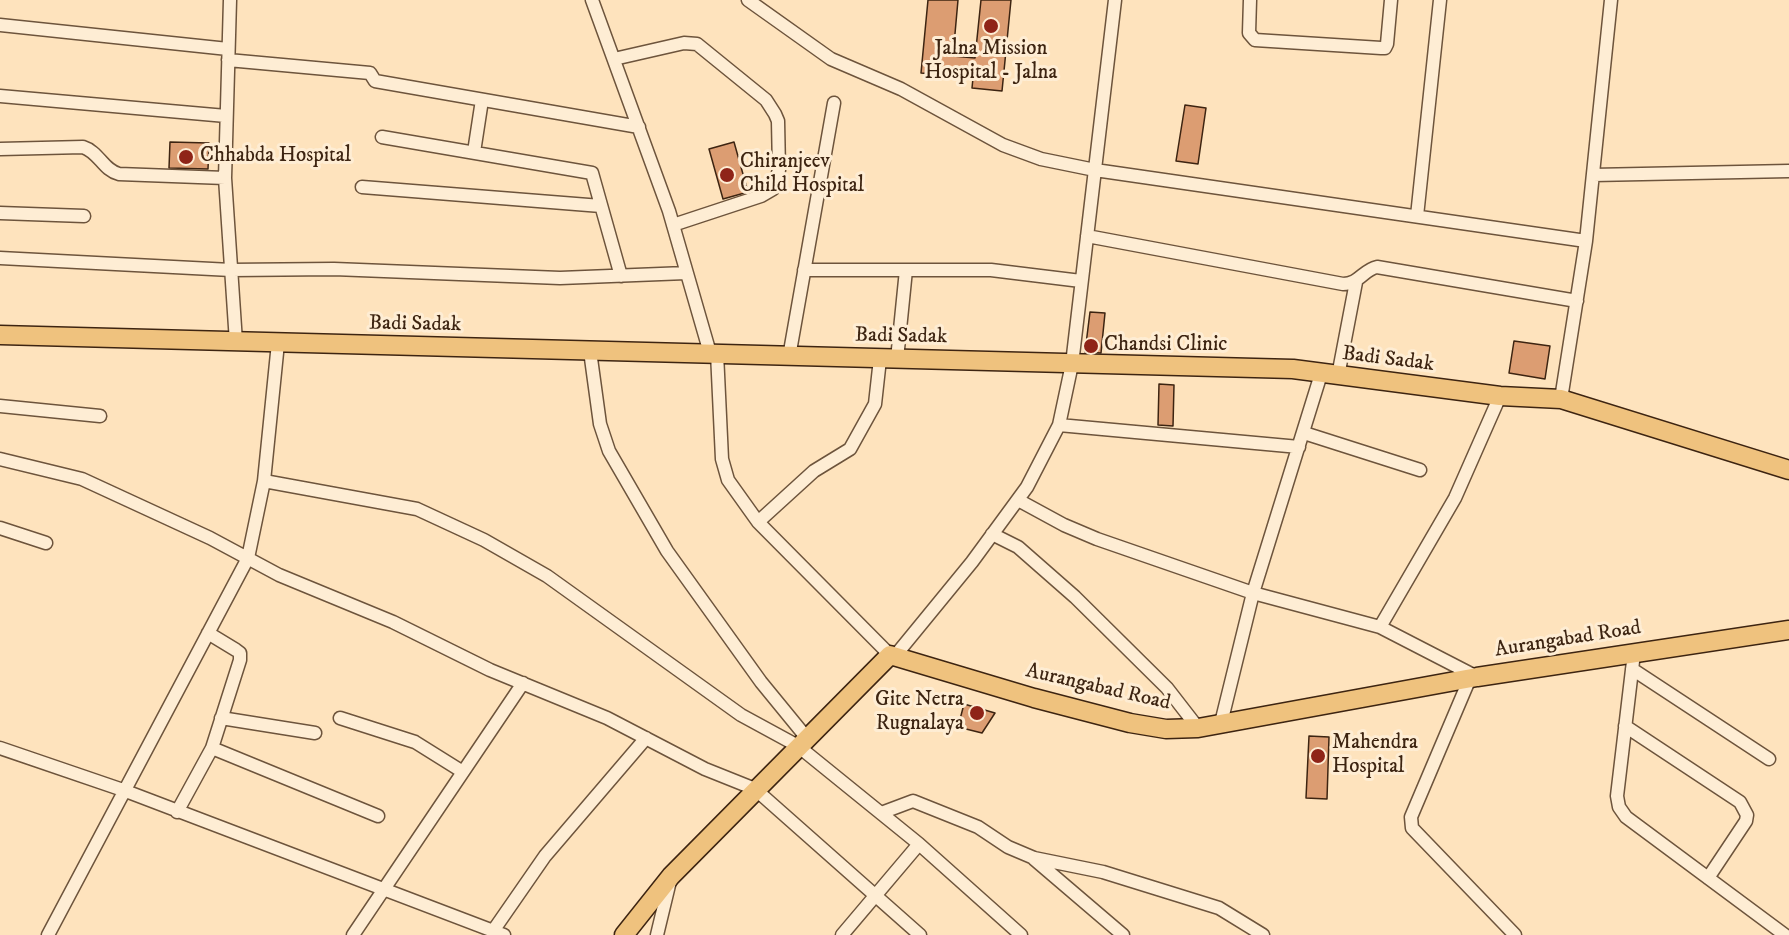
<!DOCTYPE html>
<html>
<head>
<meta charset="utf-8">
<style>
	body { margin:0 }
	canvas { display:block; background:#fee3bd }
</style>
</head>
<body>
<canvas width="1789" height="935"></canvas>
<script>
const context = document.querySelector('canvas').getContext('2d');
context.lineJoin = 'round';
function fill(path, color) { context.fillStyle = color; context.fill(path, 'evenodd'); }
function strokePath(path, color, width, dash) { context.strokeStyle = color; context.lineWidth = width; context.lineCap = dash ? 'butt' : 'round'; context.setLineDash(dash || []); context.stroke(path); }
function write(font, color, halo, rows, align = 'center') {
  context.font = font + ' "IM FELL DW Pica",serif'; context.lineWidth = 6; context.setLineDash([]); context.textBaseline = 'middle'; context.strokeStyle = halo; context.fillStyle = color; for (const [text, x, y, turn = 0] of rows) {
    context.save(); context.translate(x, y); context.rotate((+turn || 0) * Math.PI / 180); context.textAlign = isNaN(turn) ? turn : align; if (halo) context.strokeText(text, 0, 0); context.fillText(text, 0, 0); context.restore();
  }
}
const building = new Path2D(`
	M928 0H958L953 56 975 58 981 0H1011L1002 91 972 88 973 78 921 73Z
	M1185 105 1206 108 1198 164 1176 161Z
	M170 142 209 143 208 169 169 168Z
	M734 142 748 192 723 199 709 149Z
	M1090 312 1105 313 1101 353 1085 352Z
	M1514 341 1550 346 1545 379 1509 373Z
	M1159 384 1174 385 1173 426 1158 425Z
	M964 704 995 713 982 733 958 727Z
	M1309 736 1329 737 1327 799 1306 798Z`);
fill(building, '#dc9d72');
strokePath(building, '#3d2411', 1.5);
const street = new Path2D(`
	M230 0 225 178 236 342
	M592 0 669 211 710 353
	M748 0 831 59 901 89 1003 145 1041 159 1095 170 1586 241
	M1250 0 1249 33 1255 40 1381 48H1385L1387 44 1391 0
	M0 25 228 49
	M614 59 684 43 697 44 766 100 775 114 778 121 779 170 773 189 761 196 673 225
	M228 60 370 73 375 81 639 127
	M0 96 226 116
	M382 137 592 173 621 276
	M0 149 83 147C99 152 103 170 119 174L225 178
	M474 152 482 100
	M1593 175 1789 171
	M362 187 601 206
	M0 213 84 216
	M1417 216 1440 0
	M1087 236 1343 284C1359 284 1363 270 1377 267L1577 301
	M0 258 231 270 334 269 560 278 686 273
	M804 270H991L1081 281
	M590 351 600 424 609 451 667 551 761 682 806 737
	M717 353 722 459 728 480 758 522 890 655
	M789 357 834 103
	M897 359 906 270
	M1338 376 1356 282
	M1561 399 1586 241 1611 0
	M0 406 100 416
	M1059 425 1299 447
	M1304 433 1420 470
	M0 459 82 479 210 538 279 575 393 622 490 670 607 718 705 769 755 789 920 935
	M264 481 417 509 484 540 547 576 741 715 798 746 919 844 1021 935
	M1018 500 1064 525 1097 539 1253 593 1380 627 1477 677
	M758 522 814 471 850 449 875 404 880 359
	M0 528 46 543
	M992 534 1018 547 1075 597 1167 688 1198 728
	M1380 627 1455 498 1500 396
	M1634 653 1617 796 1619 807 1626 817 1785 935
	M895 656 972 562 1027 487 1059 425 1072 364 1115 0
	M1632 669 1769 759
	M1470 678 1411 817 1412 828 1515 935
	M221 718 315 733
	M340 718 415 742 463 772
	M1221 723 1253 593 1321 374
	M1625 726 1740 802 1747 815 1746 821 1708 878
	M0 748 123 790 504 935
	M212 748 378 816
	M177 812 212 748 240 660V653L236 650 208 633
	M881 813 913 801 978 827 1008 847 1034 858 1103 872 1219 908 1263 935
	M1034 859 1123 935
	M493 931 545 856 646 738
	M48 935 248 558 264 481 278 343
	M353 935 523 683
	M657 935 670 881
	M842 935 919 844`);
const primary = new Path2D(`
	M0 335 1293 369 1500 396 1561 399 1789 470
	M624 935 671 876 890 655 1034 698 1130 723 1166 729 1198 728 1477 677 1789 630`);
strokePath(street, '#6d543c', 15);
strokePath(primary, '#3d2411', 21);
strokePath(street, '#feedd4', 12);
strokePath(primary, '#efc27e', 18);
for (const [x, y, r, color] of [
	[991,26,8,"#8f2418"],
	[186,157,8,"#8f2418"],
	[727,175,8,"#8f2418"],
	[1091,346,8,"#8f2418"],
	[977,713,8,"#8f2418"],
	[1318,756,8,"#8f2418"]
]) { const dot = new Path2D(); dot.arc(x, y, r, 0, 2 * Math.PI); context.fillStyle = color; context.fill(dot); strokePath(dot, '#feedd4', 2); }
write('21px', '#3d2411', '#feedd4', [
	["Jalna Mission",991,50,"center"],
	["Hospital - Jalna",991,74,"center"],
	["Chhabda Hospital",200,157],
	["Chiranjeev",740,163],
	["Child Hospital",740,187],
	["Chandsi Clinic",1104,346],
	["Gite Netra",964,701,"right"],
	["Rugnalaya",964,725,"right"],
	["Mahendra",1332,744],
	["Hospital",1332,768]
], 'left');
write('21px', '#3d2411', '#feedd4', [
	["Badi Sadak",415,325,1],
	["Badi Sadak",901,337,1],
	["Badi Sadak",1388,360,7],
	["Aurangabad Road",1568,640,-9],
	["Aurangabad Road",1098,688,13]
]);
</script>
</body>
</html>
